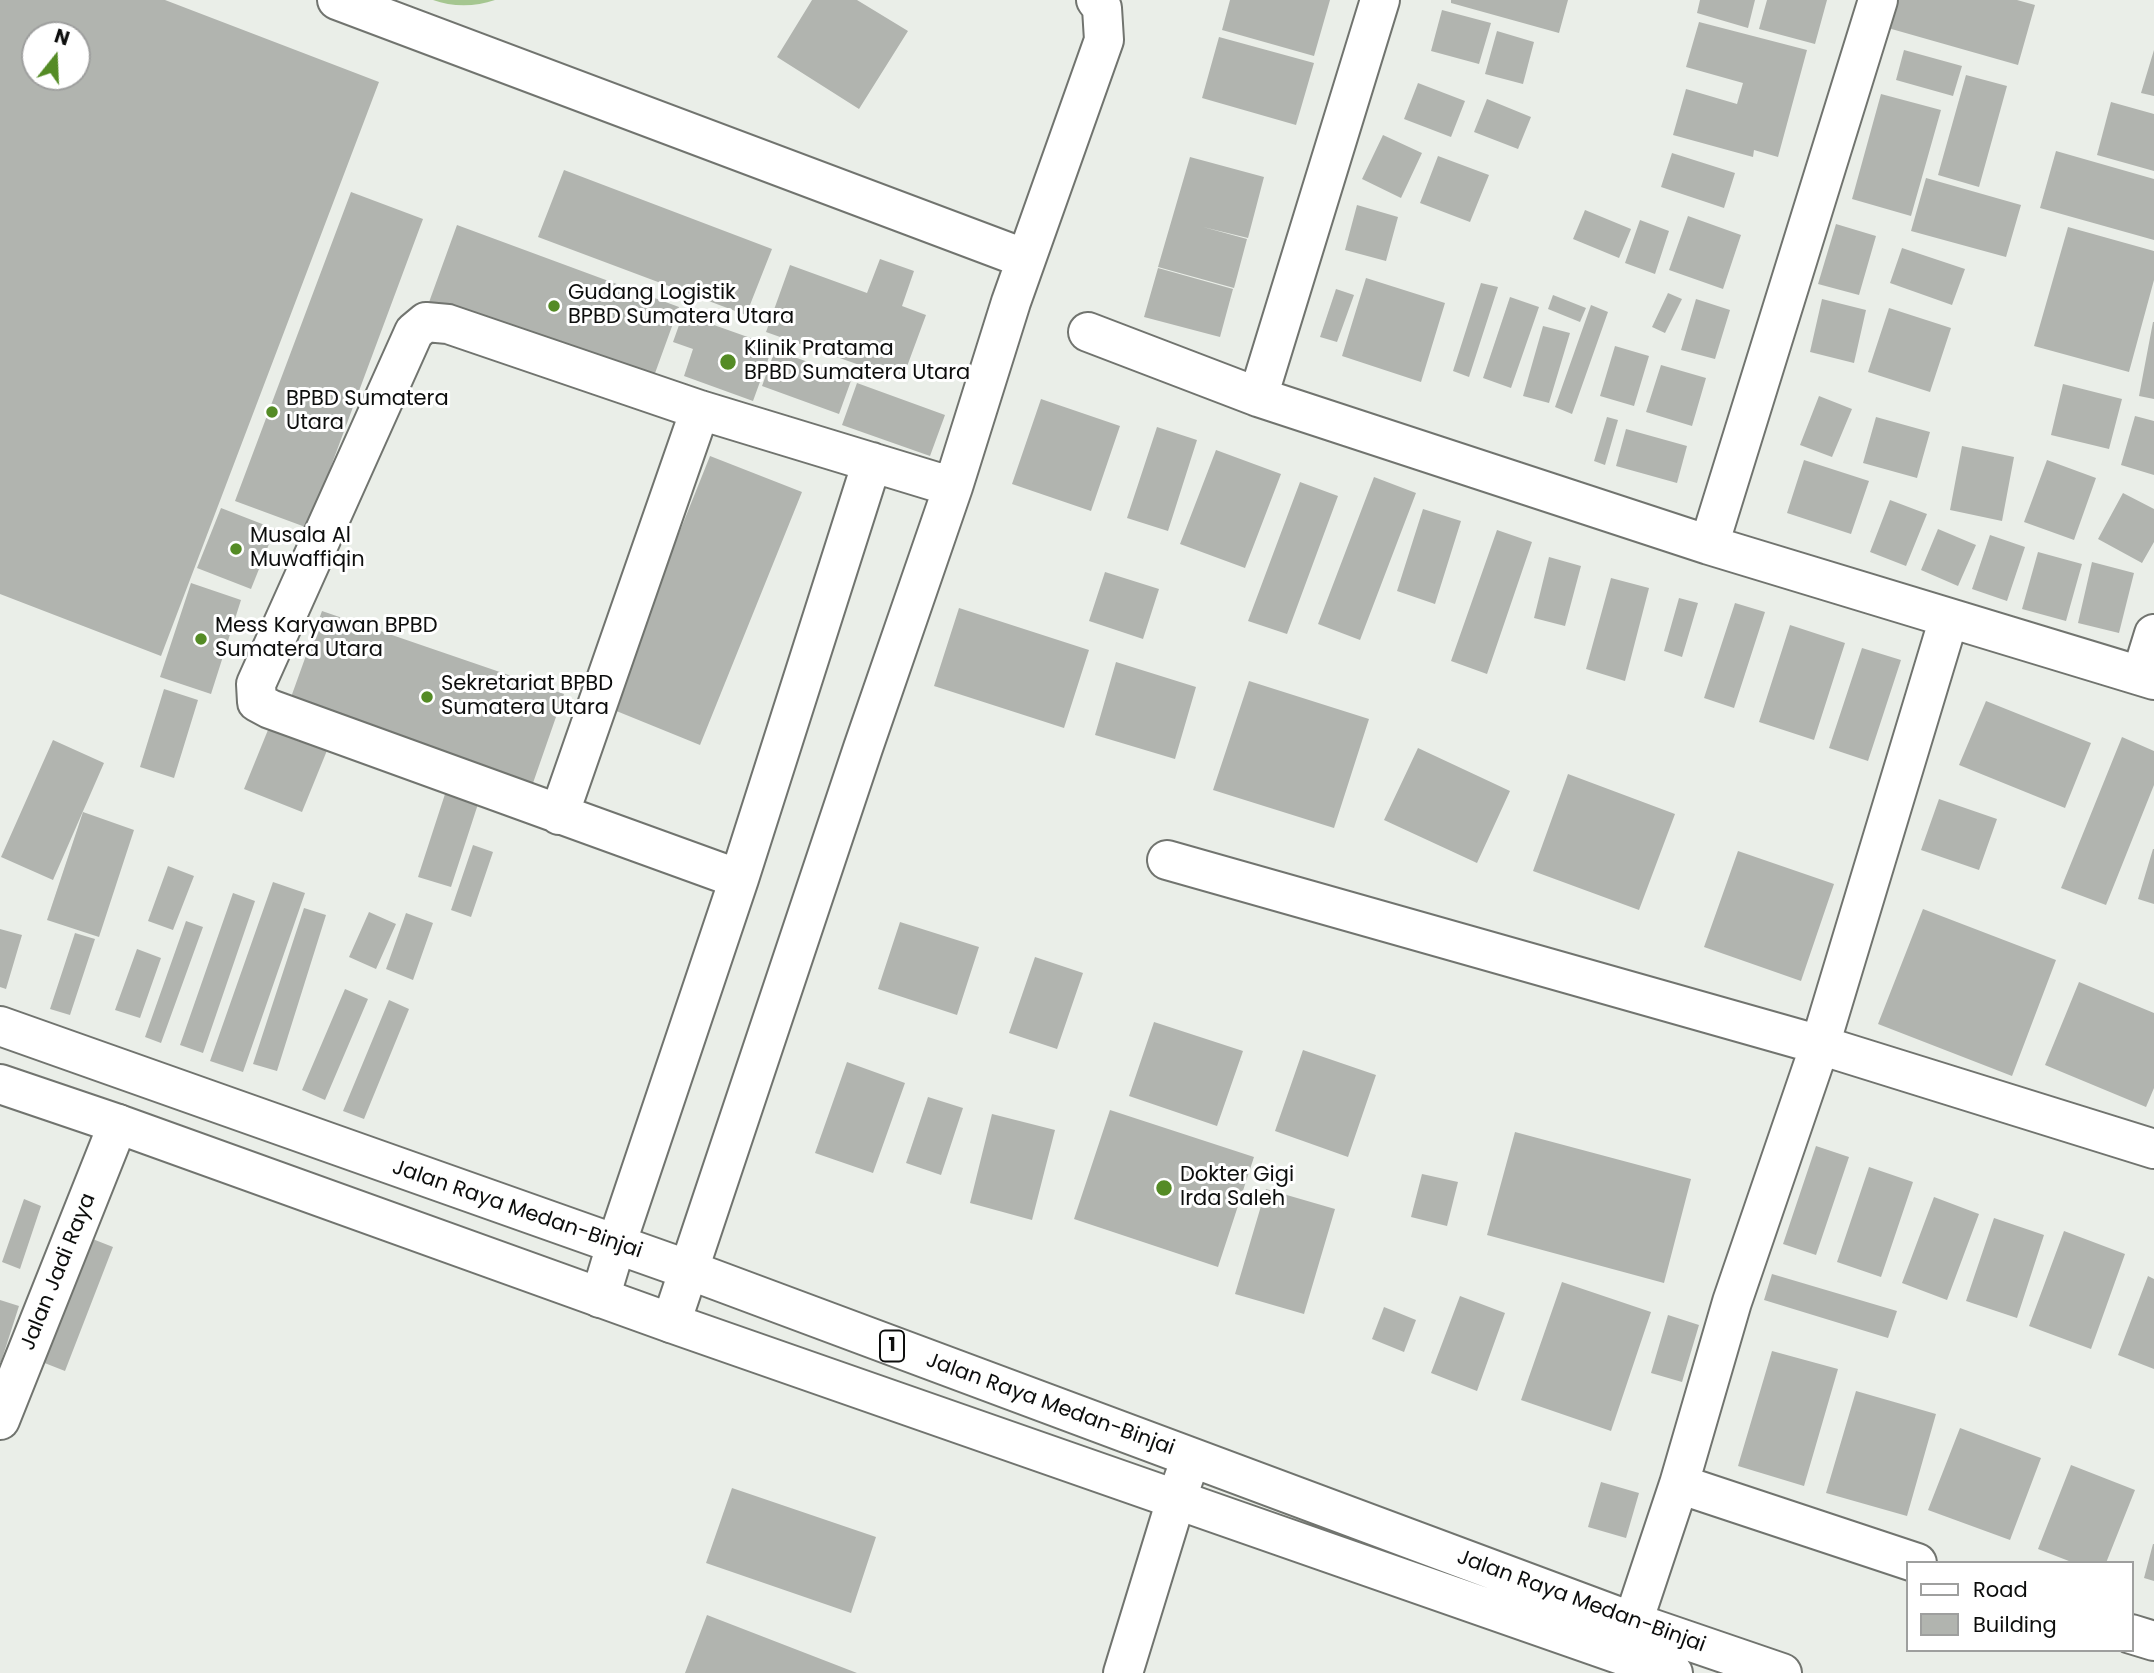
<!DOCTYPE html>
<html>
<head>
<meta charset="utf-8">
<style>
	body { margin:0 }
	#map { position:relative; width:2154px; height:1673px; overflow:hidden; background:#eaeee8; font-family:Poppins,sans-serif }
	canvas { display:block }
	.legend { position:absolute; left:1906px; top:1561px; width:228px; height:91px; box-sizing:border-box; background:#fff; border:2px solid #9e9f9e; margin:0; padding:9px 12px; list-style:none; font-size:21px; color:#0d0e0d }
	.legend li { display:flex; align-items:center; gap:14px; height:35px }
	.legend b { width:35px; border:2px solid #9e9f9e }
	.north { position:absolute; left:21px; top:21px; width:70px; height:70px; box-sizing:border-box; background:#fff; border:2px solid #9e9f9e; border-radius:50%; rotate:18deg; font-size:19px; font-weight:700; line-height:28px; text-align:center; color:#0d0e0d }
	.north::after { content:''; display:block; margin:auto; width:24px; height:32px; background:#548b25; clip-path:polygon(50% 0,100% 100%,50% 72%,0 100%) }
</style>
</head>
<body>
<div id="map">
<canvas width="2154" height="1673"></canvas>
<ul class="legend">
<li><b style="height:9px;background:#fff"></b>Road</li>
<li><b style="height:19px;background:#b1b4af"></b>Building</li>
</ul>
<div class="north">N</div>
</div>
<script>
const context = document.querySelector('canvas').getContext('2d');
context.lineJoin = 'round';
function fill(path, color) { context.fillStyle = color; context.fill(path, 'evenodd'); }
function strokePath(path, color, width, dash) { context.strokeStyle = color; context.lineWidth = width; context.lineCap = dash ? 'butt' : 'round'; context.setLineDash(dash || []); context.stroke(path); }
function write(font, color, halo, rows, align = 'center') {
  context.font = font + ' Poppins,sans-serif'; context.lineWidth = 6; context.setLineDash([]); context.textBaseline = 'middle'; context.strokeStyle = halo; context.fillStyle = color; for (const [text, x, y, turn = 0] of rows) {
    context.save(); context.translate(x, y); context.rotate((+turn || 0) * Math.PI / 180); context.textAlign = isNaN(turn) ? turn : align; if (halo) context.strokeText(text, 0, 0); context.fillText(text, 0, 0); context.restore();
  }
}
fill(new Path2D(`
	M433 0H495C475 7 452 7 433 0Z`), '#a5c690');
fill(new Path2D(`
	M0 0H165L379 82 161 656 0 594ZM35 35H77V77H35Z
	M812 0H857L908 31 859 109 777 57Z
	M1230 0H1330L1314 56 1222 30Z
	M1451 0H1568L1559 33 1451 3Z
	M1700 0H1755L1748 28 1697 13Z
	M1767 0H1827L1815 44 1759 29Z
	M1896 0H2017L2035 5 2018 65 1888 28Z
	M1442 10 1491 23 1479 64 1431 51Z
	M1699 22 1807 50 1778 157 1754 150 1753 157 1673 135 1686 89 1737 104 1743 83 1686 67Z
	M1497 31 1534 42 1523 84 1485 74Z
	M1219 37 1314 63 1296 125 1202 98Z
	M1904 50 1962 66 1953 96 1896 80Z
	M2154 50V96L2141 93Z
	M1966 75 2007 86 1979 187 1938 175Z
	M1418 83 1465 101 1451 137 1404 119Z
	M1881 94 1941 110 1911 216 1852 199Z
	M1487 99 1531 117 1518 149 1474 132Z
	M2111 102 2154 114V171L2097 155Z
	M1383 135 1422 153 1401 198 1362 179Z
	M2056 151 2154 179V240L2040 208Z
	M1672 153 1735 173 1724 208 1661 187Z
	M1438 156 1489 175 1470 222 1420 203Z
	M1190 157 1264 177 1248 238 1203 227 1247 239 1234 288 1158 267Z
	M564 170 772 249 746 315 538 237Z
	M1926 178 2021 205 2006 257 1911 231Z
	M351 192 423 219 308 528 235 501Z
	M1357 205 1398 217 1386 261 1345 250Z
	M1585 210 1631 229 1619 258 1573 239Z
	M1688 216 1741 235 1723 289 1669 270Z
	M1640 220 1669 231 1655 274 1625 263Z
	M1836 224 1876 236 1859 295 1818 284Z
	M457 225 679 307 650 387 428 305Z
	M2068 227 2154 251V280L2129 372 2034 346Z
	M1902 248 1965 269 1952 305 1890 283Z
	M880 259 914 271 902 306 926 315 902 380 766 332 790 265 867 293Z
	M1158 268 1233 289 1220 337 1144 317Z
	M1366 278 1445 303 1421 382 1342 356Z
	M1481 283 1498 287 1469 377 1453 371Z
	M1336 289 1354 295 1337 342 1320 337Z
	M1668 293 1682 299 1665 333 1652 327Z
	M1553 295 1586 308 1580 322 1548 309Z
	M1510 297 1539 307 1511 388 1483 378Z
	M1696 299 1730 310 1715 359 1681 350Z
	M1822 299 1866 310 1854 363 1810 352Z
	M1591 305 1608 312 1572 414 1555 407Z
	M1889 308 1951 328 1930 392 1868 372Z
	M683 314 773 346 753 401 684 376 693 349 673 342Z
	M2153 322H2154V399L2139 396Z
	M1543 326 1570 333 1549 403 1523 396Z
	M1615 346 1649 356 1634 406 1600 396Z
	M775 350 852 378 839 414 762 386Z
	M1661 365 1706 378 1692 426 1646 412Z
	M857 383 945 415 930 456 842 425Z
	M2063 384 2122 399 2109 449 2051 435Z
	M1819 396 1852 409 1832 457 1800 445Z
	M1041 399 1120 426 1091 511 1012 484Z
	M2135 416 2154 421V475L2121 465Z
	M1607 417 1618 420 1605 465 1594 461Z
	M1876 417 1930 432 1917 478 1863 463Z
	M1157 427 1197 440 1168 531 1127 518Z
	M1626 429 1687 446 1677 483 1616 466Z
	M1962 446 2014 457 2002 521 1950 510Z
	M1216 450 1281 474 1245 568 1180 544Z
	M710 456 802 492 700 745 609 708Z
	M1804 460 1869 481 1851 534 1787 513Z
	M2047 460 2096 478 2074 540 2024 522Z
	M1374 477 1416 493 1360 640 1318 624Z
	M1300 482 1338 496 1287 634 1248 621Z
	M2123 493 2154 509V542L2142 563 2098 539Z
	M1890 500 1927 514 1906 566 1870 552Z
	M221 508 275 529 251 589 197 568Z
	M1423 509 1461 521 1435 604 1397 591Z
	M1938 529 1976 545 1958 586 1921 570Z
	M1497 530 1532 542 1487 674 1451 661Z
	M1990 535 2025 547 2007 601 1972 589Z
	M2038 552 2082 564 2066 621 2022 609Z
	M1549 557 1581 566 1565 626 1534 618Z
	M2092 562 2134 573 2119 633 2078 623Z
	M1105 572 1159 589 1143 639 1089 621Z
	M1611 578 1649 588 1625 681 1586 669Z
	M191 583 241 600 211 694 160 677Z
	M1679 598 1698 603 1682 657 1664 651Z
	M1735 603 1765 612 1734 708 1704 698Z
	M959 608 1089 650 1064 728 934 686Z
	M322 611 564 694 533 783 290 700Z
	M1790 625 1845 643 1814 740 1759 722Z
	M1862 648 1901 660 1868 761 1829 748Z
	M1116 662 1196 687 1175 759 1095 735Z
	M1249 681 1369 719 1334 828 1213 790Z
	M164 689 198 700 174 778 140 767Z
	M1986 701 2091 743 2065 808 1959 765Z
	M270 725 328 748 302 812 244 789Z
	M2122 737 2154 751V785L2106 905 2061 888Z
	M53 740 104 763 53 880 1 857Z
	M1418 748 1510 791 1477 863 1384 820Z
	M1568 774 1675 814 1639 910 1533 871Z
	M445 794 478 804 451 887 418 877Z
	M1939 799 1997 819 1979 870 1921 850Z
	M83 812 134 830 99 937 47 920Z
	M473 845 493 852 471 917 451 910Z
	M2153 849H2154V904L2138 899Z
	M1738 851 1834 884 1801 981 1704 947Z
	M168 866 194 876 173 930 148 921Z
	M273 882 305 893 243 1072 210 1061Z
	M233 893 255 901 203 1053 180 1045Z
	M304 908 326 915 277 1071 253 1064Z
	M1923 909 2056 960 2012 1076 1878 1024Z
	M369 912 396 924 376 969 349 957Z
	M406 913 433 923 413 980 386 969Z
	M186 921 203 927 161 1043 145 1037Z
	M900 922 979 947 957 1015 878 989Z
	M0 929 22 935 6 989 0 987Z
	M75 933 95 939 70 1015 50 1009Z
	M137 949 161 958 140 1018 115 1010Z
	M1035 957 1083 973 1057 1049 1009 1033Z
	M2079 982 2154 1013V1088L2146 1107 2045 1065Z
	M345 989 368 999 325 1100 302 1090Z
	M389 1000 409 1009 364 1119 343 1111Z
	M1154 1022 1243 1051 1217 1126 1129 1096Z
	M1303 1050 1376 1075 1348 1157 1275 1131Z
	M847 1062 905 1083 873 1173 815 1153Z
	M928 1097 963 1108 941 1175 906 1163Z
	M1110 1110 1254 1157 1218 1267 1074 1219Z
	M992 1114 1055 1130 1032 1220 970 1203Z
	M1515 1132 1691 1179 1664 1283 1487 1235Z
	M1816 1146 1849 1157 1816 1255 1783 1244Z
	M1869 1167 1913 1182 1881 1277 1837 1262Z
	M1422 1174 1458 1182 1447 1226 1411 1217Z
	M1266 1189 1335 1209 1304 1314 1235 1294Z
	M1934 1197 1979 1214 1947 1300 1902 1283Z
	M24 1199 41 1206 20 1269 2 1262Z
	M1994 1218 2044 1235 2017 1318 1966 1301Z
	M2064 1231 2125 1254 2091 1349 2029 1326Z
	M90 1238 113 1247 65 1371 42 1362Z
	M1772 1274 1897 1311 1888 1338 1764 1300Z
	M2148 1276 2154 1279V1369L2118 1355Z
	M1562 1282 1651 1312 1611 1431 1521 1400Z
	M1460 1296 1505 1313 1477 1391 1431 1373Z
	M0 1300 19 1306 1 1362H0Z
	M1384 1307 1416 1320 1404 1352 1372 1339Z
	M1668 1315 1699 1325 1682 1382 1651 1373Z
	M1772 1351 1838 1369 1804 1486 1738 1466Z
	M1856 1391 1936 1414 1907 1516 1826 1493Z
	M1960 1428 2041 1458 2010 1540 1928 1510Z
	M2071 1465 2135 1490 2106 1563H2074L2038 1549Z
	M1601 1482 1639 1493 1626 1538 1588 1527Z
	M732 1488 876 1537 851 1613 706 1563Z
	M2153 1544H2154V1581L2144 1578Z
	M707 1615 857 1673H685Z`), '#b1b4af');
const minor = new Path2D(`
	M337 0 1026 259
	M1088 332 1258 397 1709 545 2154 680
	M1258 397 1380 0
	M1709 545 1878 0
	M2141 676 2154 634
	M559 815 700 410
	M1167 860 1820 1045 2154 1149
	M739 879 270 709 257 702 256 684 414 332 426 322 448 324 700 410 953 487
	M600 1298 616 1245 739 879 872 462
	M671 1323 863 748 953 487 1011 302 1104 40 1102 8 1096 0
	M0 1420 118 1124
	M1679 1484 1917 1563
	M1633 1622 1679 1484 1732 1302 1820 1045 1949 618
	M2131 1634 2154 1641
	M1123 1673 1176 1500 1191 1458`);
const highway = new Path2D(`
	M0 1026 689 1270 1633 1622 1782 1673
	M0 1084 118 1124 671 1323 1673 1673`);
strokePath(minor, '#71746f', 42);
strokePath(highway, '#71746f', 42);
strokePath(minor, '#fff', 38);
strokePath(highway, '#fff', 38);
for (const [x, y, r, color] of [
	[554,306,7,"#548b25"],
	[728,362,9,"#548b25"],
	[272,412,7,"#548b25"],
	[236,549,7,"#548b25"],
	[201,639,7,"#548b25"],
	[427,697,7,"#548b25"],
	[1164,1188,9,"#548b25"]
]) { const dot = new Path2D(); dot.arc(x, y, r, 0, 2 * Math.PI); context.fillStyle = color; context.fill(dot); strokePath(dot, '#fff', 2.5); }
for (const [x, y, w] of [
	[892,1346,24]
]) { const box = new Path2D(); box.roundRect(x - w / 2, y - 15.5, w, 31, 5); context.fillStyle = '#fff'; context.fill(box); strokePath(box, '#0d0e0d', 2); }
write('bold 19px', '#0d0e0d', null, [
	["1",892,1346]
]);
write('21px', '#0d0e0d', '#fff', [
	["Gudang Logistik",568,294],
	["BPBD Sumatera Utara",568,318],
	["Klinik Pratama",744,350],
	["BPBD Sumatera Utara",744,374],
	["BPBD Sumatera",286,400],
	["Utara",286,424],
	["Musala Al",250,537],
	["Muwaffiqin",250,561],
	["Mess Karyawan BPBD",215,627],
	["Sumatera Utara",215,651],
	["Sekretariat BPBD",441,685],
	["Sumatera Utara",441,709],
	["Dokter Gigi",1180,1176],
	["Irda Saleh",1180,1200]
], 'left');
write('21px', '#0d0e0d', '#fff', [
	["Jalan Raya Medan-Binjai",517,1210,19],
	["Jalan Jadi Raya",59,1272,-68],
	["Jalan Raya Medan-Binjai",1050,1405,20],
	["Jalan Raya Medan-Binjai",1581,1602,20]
]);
</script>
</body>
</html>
